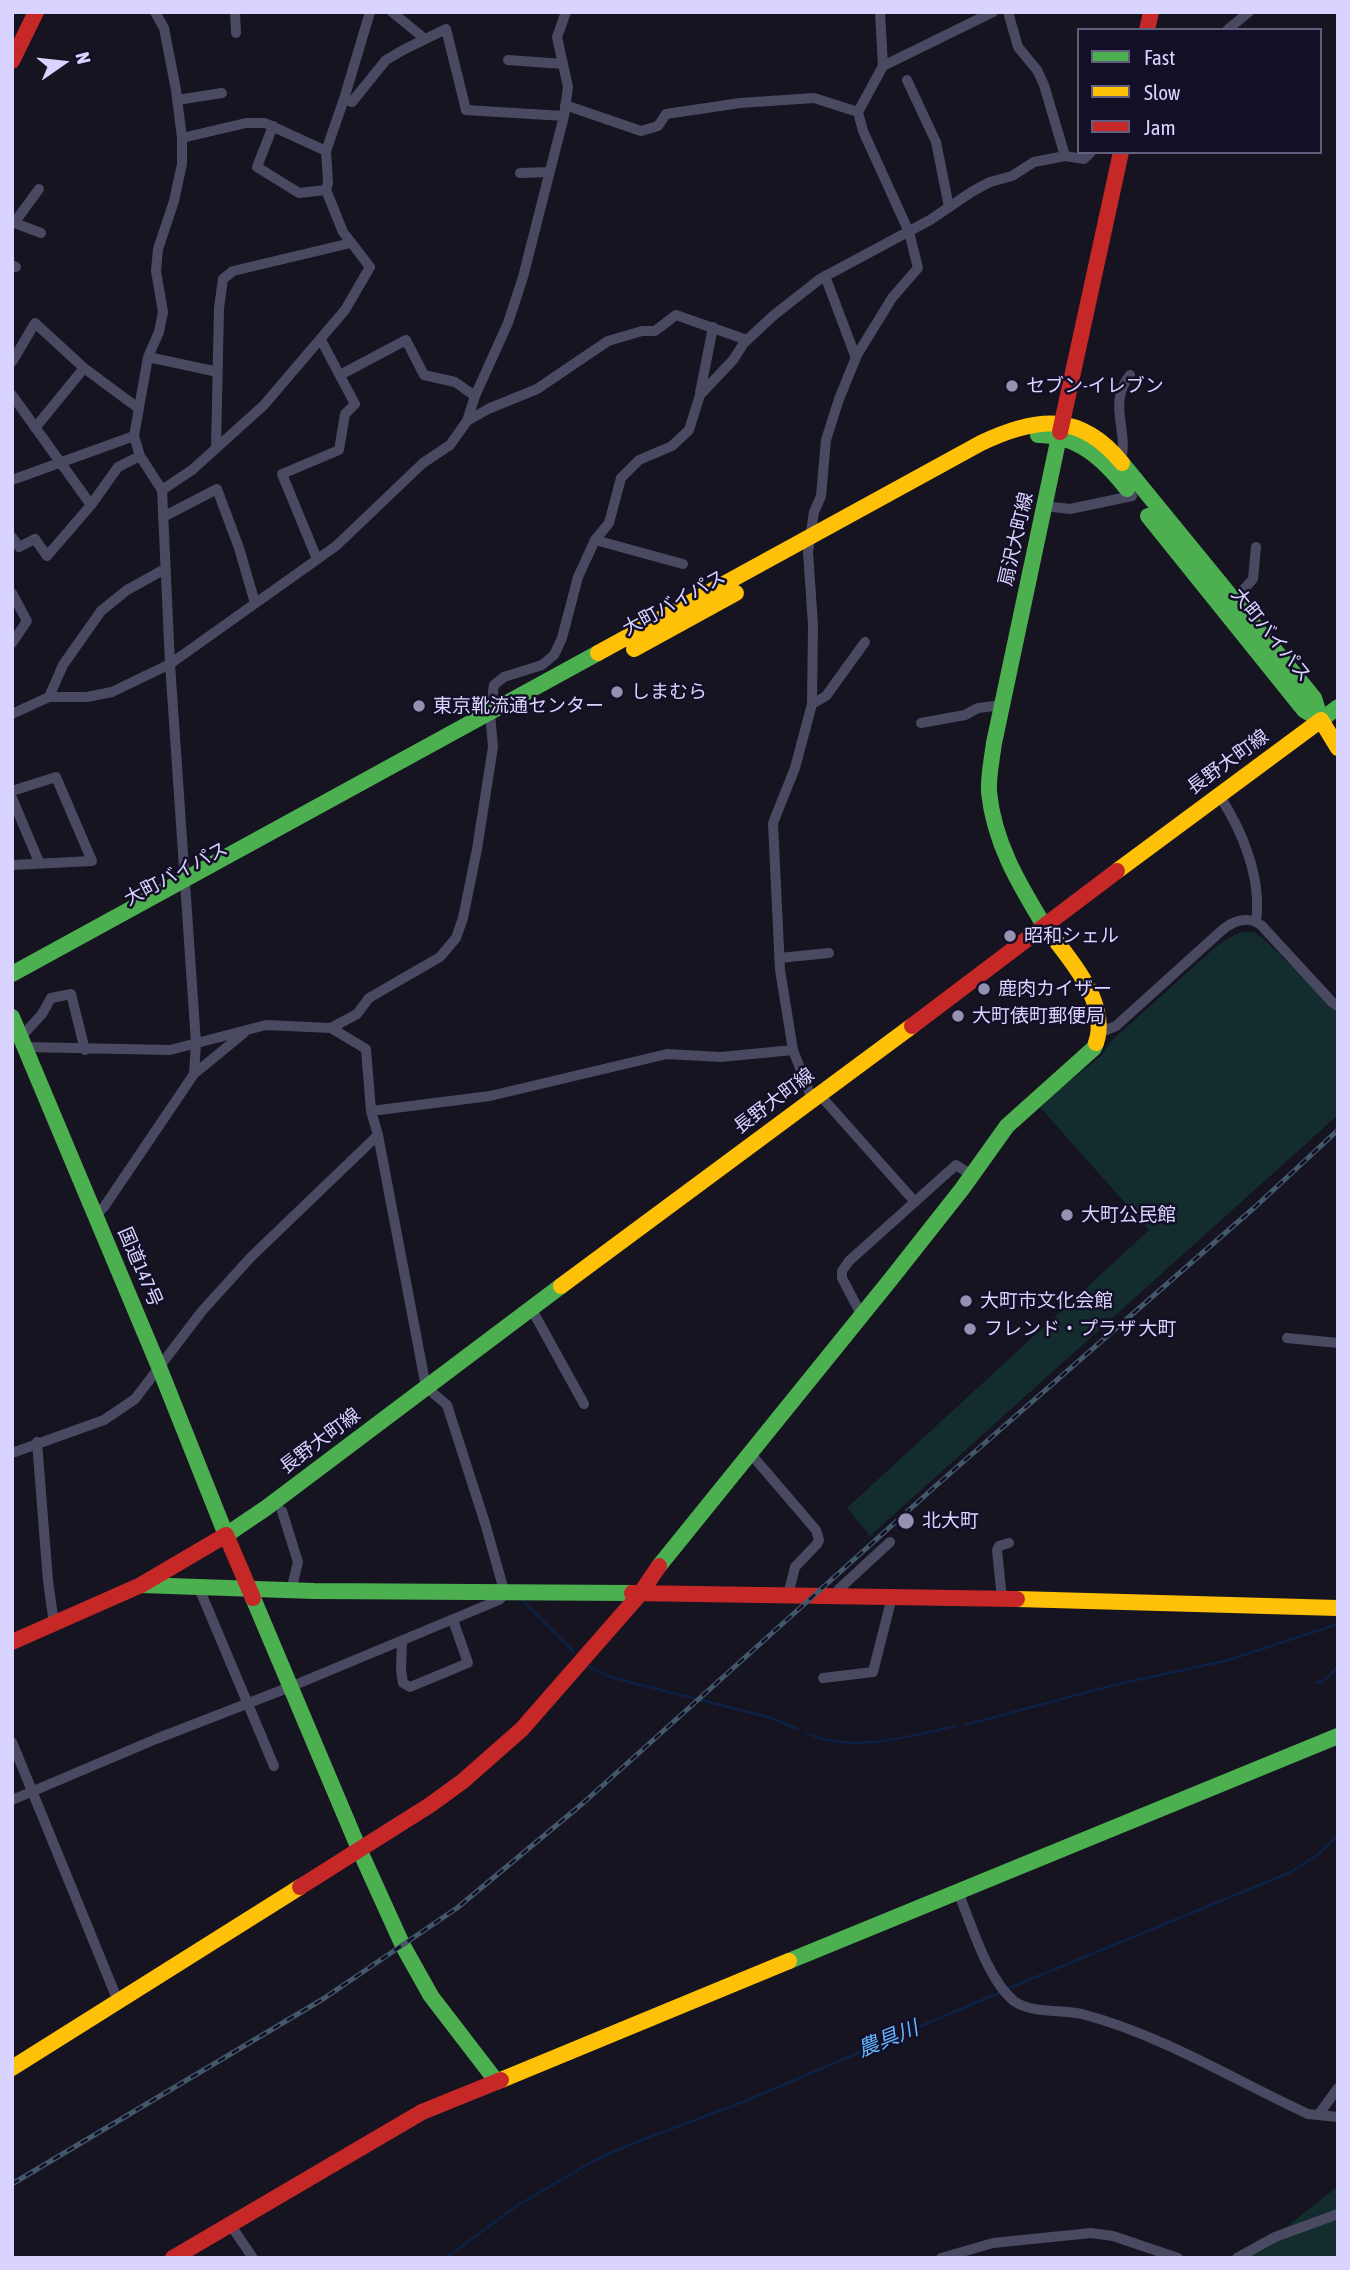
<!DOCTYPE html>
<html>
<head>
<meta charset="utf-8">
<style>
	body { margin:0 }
	#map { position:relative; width:1350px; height:2270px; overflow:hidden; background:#161421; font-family:"Asap Condensed",sans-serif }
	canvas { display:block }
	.frame { position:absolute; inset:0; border:14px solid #d9d4ff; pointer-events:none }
	.legend { position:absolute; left:1077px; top:28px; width:245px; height:126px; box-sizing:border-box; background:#130f26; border:2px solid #625e7d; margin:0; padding:9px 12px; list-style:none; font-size:21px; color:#d9d4ff }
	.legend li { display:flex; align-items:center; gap:14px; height:35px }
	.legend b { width:35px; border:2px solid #625e7d }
	.north { position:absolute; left:28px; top:28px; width:70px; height:70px; -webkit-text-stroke:5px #130f26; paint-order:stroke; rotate:76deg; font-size:19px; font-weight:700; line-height:28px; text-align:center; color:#d9d4ff }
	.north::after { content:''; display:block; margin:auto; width:24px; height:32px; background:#d9d4ff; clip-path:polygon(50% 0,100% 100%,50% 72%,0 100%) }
</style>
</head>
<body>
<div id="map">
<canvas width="1350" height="2270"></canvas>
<div class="frame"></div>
<ul class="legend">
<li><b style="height:9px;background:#4caf50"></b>Fast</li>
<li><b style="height:9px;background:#ffc107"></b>Slow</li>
<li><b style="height:9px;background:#c62828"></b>Jam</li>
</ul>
<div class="north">N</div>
</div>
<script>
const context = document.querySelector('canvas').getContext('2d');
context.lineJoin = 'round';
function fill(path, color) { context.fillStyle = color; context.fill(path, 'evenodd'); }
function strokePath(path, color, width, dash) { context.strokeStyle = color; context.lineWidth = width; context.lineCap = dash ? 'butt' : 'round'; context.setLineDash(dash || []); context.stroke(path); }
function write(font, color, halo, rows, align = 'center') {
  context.font = font + ' "Asap Condensed","Noto Sans JP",sans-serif'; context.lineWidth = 5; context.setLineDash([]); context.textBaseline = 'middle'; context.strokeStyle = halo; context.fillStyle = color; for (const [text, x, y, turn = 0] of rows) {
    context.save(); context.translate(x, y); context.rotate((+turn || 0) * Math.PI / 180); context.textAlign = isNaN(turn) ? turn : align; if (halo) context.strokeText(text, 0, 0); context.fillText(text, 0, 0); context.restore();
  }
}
fill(new Path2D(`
	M1244 932H1254L1265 940 1334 1009 1338 1010V1115L870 1536 847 1508 1149 1230 1039 1106 1102 1055 1110 1042 1218 945 1236 934Z
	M1338 2186V2258H1239L1288 2226Z`), '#132c2d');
strokePath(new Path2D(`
	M522 1600 574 1652
	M588 1666 610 1677 768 1717 798 1729
	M1317 1683 1324 1681 1338 1666
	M965 1725 1114 1685 1229 1660 1338 1624
	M806 1733C849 1754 911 1736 956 1726
	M1007 1989 1291 1872 1320 1853 1338 1835
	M446 2258 518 2205 595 2160 634 2143 743 2102 1001 1992`), '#0d2144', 2.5);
strokePath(new Path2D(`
	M155 12 164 28 176 90 182 138V164L174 201 158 249 156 271 163 312 159 332 148 357 134 436 140 456 162 490 170 664 196 1043 194 1074
	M235 12 236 33
	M392 12 425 39
	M1008 12 1018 47 1037 70 1044 85 1065 156
	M1227 30 1249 12
	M508 60 563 64
	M883 66 993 12
	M907 80 936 142 949 207
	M344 99 370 12
	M177 100 222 93
	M565 105 641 131 658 126 666 114 740 103 814 98 858 112
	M273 126 257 167 299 193 326 190
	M182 138 246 123H265L326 151
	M520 173 550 172
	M12 222 41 233
	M14 223 39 189
	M12 265 16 267
	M825 276 856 358
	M148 357 218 372
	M12 362 35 323 84 368 138 408
	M340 375 406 340 424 375 455 382 475 396
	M700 393 713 327
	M12 395 91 505
	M467 421 488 409 537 389 608 341 642 331H655L676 315 747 340
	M35 428 84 368
	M216 448 219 308 223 279 233 271 351 243
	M1121 460C1129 431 1107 403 1130 375
	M12 480 134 436
	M162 490 192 470 264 405 345 310 370 267 343 232 326 190 328 183 326 151 344 99 352 102 386 60 403 50 446 29 466 110 564 116
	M1045 506 1070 509 1132 496
	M163 517 217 489 239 548 255 603
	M12 537 19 547 35 539 47 556 91 505 118 467 140 456
	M595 540 683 564
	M317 559 282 474 339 450 345 414 355 404 321 340
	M12 593 27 621 12 643
	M1234 600 1253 579 1256 547
	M49 697 63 665 101 611 127 590 165 569
	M812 704 826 696 865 642
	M12 714 49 697H87L112 692 170 664 336 546 423 463 450 445 467 421 475 396 508 323 523 277 564 116 568 87 557 37 566 12
	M921 723 965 715 978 708 1002 705
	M12 791 56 777 92 861 12 865
	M1219 795C1242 830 1262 878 1256 921
	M12 798 39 862
	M779 958 829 953
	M1101 1032 1116 1026 1220 932C1232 921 1247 915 1261 925L1332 1002 1338 1006
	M21 1037 42 1014 51 998 71 994 85 1050
	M25 1047 170 1050 266 1025 331 1028 357 1014 369 998 440 957 456 938 463 918 477 849 493 747 490 713 494 685 504 677 542 665 554 655 562 638 578 577 595 540 609 523 621 478 639 460 672 446 689 430 700 395 733 360 744 343 774 315 820 279 930 220 973 191 990 182 1012 176 1034 162 1065 156 1084 159 1091 152
	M819 1094 915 1202
	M812 1099 793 1050 780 970 773 823 795 768 812 704 813 625 808 552 814 512 821 496 826 440 839 399 857 355 892 298 918 268 909 232 863 131 858 112 883 66 880 12
	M371 1111 490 1096 667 1054 721 1057 793 1050
	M95 1216 104 1207 194 1074 244 1033
	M531 1308 584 1404
	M862 1316 842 1278V1271L849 1261 956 1165 972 1175
	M1287 1338 1338 1343
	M37 1442 48 1581 54 1624
	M12 1453 104 1420 135 1399 202 1311 251 1257 378 1135
	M750 1453 816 1530 819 1540 817 1544 795 1567 788 1595
	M282 1511 298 1562 291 1591
	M199 1588 274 1766
	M836 1597 839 1589 890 1542
	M1002 1599 997 1550 999 1546 1009 1543
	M402 1641 401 1670 403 1683 410 1687 468 1663 453 1620
	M823 1678 873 1672 892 1597
	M12 1742 118 2001
	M12 1800 156 1739 290 1687 499 1600 505 1594 485 1523 447 1405 426 1387 378 1135 371 1111 366 1049 331 1028
	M958 1892C971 1923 987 1979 1014 2001 1032 2014 1061 2009 1082 2014 1162 2035 1234 2080 1308 2114L1338 2117
	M1319 2114 1338 2088
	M230 2224 253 2258
	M941 2258 993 2243 1091 2233 1113 2236 1178 2258
	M1237 2258 1275 2237 1338 2214`), '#4a4962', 10);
strokePath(new Path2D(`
	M1038 435C1078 435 1103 459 1127 489
	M1122 463 1314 698 1321 720
	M1148 516 1304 710 1321 720
	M1321 720 1338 707
	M1045 927C1019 884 994 843 989 792 988 776 992 759 994 743L1060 432
	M12 974 598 653
	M12 1017 159 1367 226 1535
	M226 1535 266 1508 561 1286
	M659 1566 891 1279 962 1189 1007 1126 1094 1048 1096 1043
	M141 1585 314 1591 632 1593
	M253 1598 359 1849 403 1946 431 1996 497 2082
	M789 1961 1338 1736`), '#4caf50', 16);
strokePath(new Path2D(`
	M634 649 736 593
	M598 653 981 443C1036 417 1080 411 1122 463
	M1117 871 1321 720 1338 748
	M1045 927C1068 957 1110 1002 1096 1043
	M561 1286 912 1026
	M1017 1599 1338 1608
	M12 2068 300 1887
	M501 2080 789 1961`), '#ffc107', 16);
strokePath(new Path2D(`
	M1147 30 1151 12
	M12 61 36 12
	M1060 432 1121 152
	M912 1026 1117 871
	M632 1593 1017 1599
	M12 1642 141 1585 226 1535 253 1598
	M300 1887 430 1805 463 1781 522 1729 640 1594 659 1566
	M173 2258 422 2112 501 2080`), '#c62828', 16);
const rail = new Path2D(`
	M12 2184 323 1999 457 1908 582 1804 939 1483 1255 1207 1338 1130`);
strokePath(rail, '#43596b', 5);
strokePath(rail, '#130f26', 2.5, [8]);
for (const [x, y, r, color] of [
	[1012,386,7,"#9591b1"],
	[617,692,7,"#9591b1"],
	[419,706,7,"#9591b1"],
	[1010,936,7,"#9591b1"],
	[984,989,7,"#9591b1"],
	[958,1016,7,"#9591b1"],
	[1067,1215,7,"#9591b1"],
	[966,1301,7,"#9591b1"],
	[970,1329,7,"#9591b1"],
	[906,1521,9,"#9591b1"]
]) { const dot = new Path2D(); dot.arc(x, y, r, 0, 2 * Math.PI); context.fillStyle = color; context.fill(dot); strokePath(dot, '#130f26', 2.5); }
write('19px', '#d9d4ff', '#130f26', [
	["セブン-イレブン",1026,386],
	["しまむら",631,692],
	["東京靴流通センター",433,706],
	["昭和シェル",1024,936],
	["鹿肉カイザー",998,989],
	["大町俵町郵便局",972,1016],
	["大町公民館",1081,1215],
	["大町市文化会館",980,1301],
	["フレンド・プラザ 大町",984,1329],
	["北大町",922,1521]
], 'left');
write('19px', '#d9d4ff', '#130f26', [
	["扇沢大町線",1016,539,-77],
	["大町バイパス",674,603,-29],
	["大町バイパス",1271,635,51],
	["長野大町線",1228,762,-36],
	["大町バイパス",176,874,-28],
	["長野大町線",774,1101,-37],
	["国道147号",140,1267,67],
	["長野大町線",320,1441,-37]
]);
write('italic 21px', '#62b6ff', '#130f26', [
	["農具川",888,2039,-22]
]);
</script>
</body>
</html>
